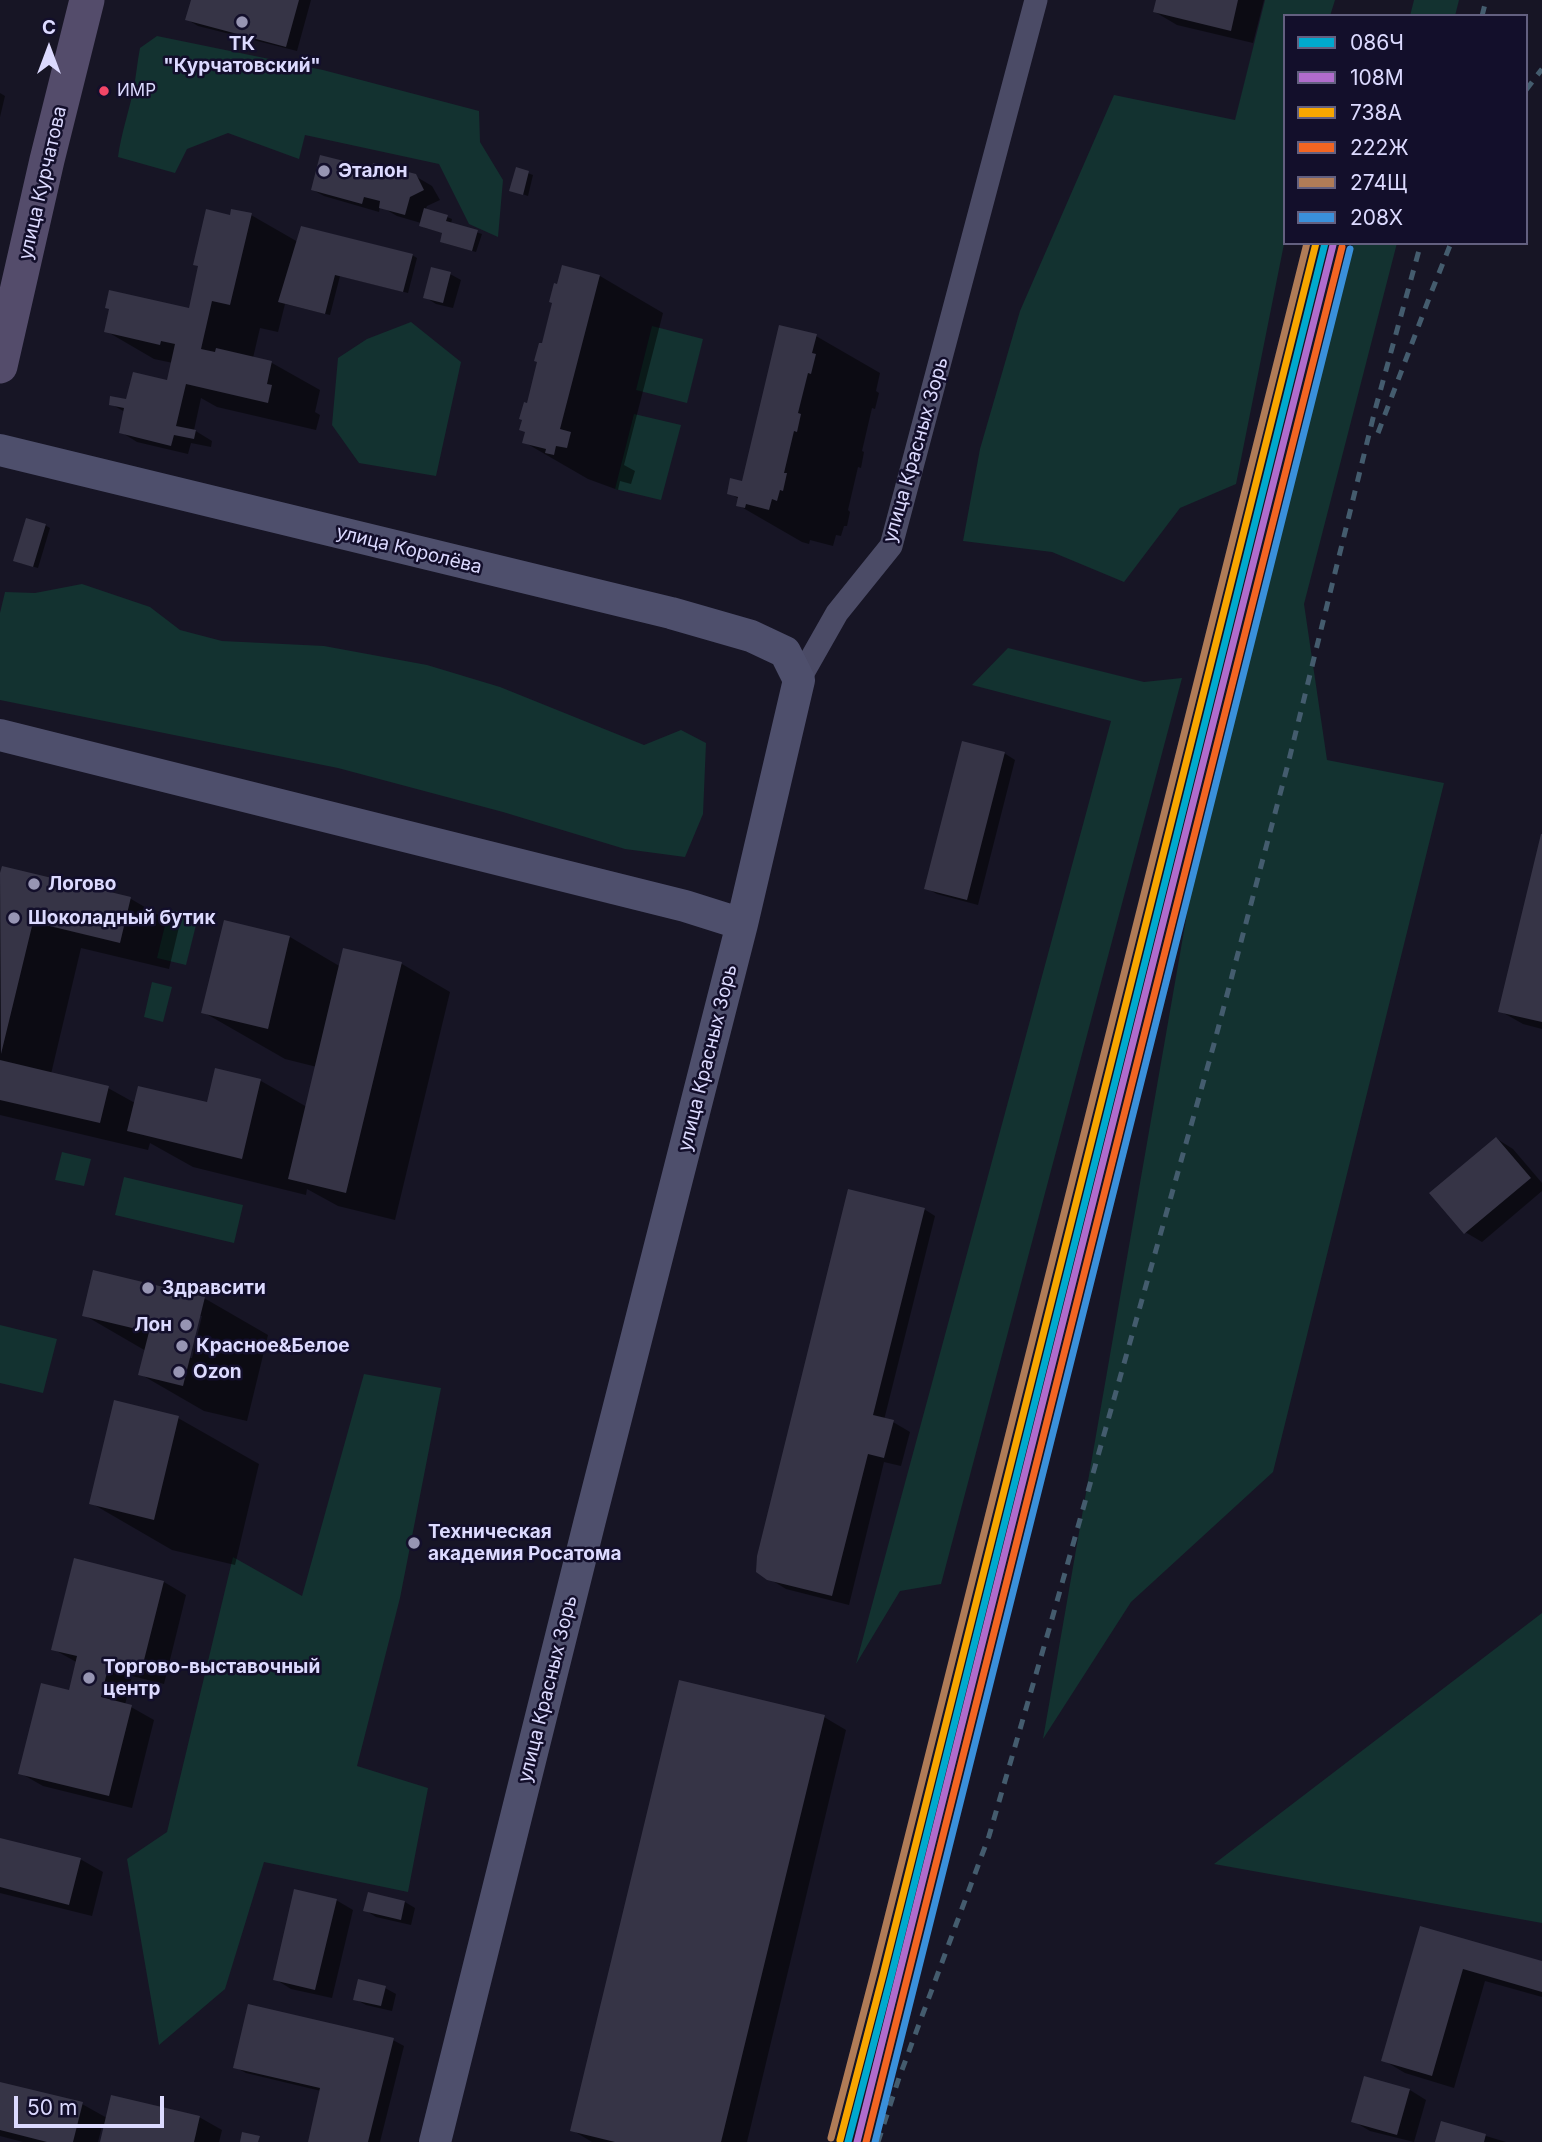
<!DOCTYPE html>
<html>
<head>
<meta charset="utf-8">
<style>
	body { margin:0 }
	#map { position:relative; width:1542px; height:2142px; overflow:hidden; background:#171525; font-family:Inter,sans-serif }
	canvas { display:block }
	.legend { position:absolute; left:1283px; top:14px; width:245px; height:231px; box-sizing:border-box; background:#130f2b; border:2px solid #636080; margin:0; padding:9px 12px; list-style:none; font-size:21px; color:#dcdaff }
	.legend li { display:flex; align-items:center; gap:14px; height:35px }
	.legend b { width:35px; border:2px solid #636080 }
	.north { position:absolute; left:14px; top:14px; width:70px; height:70px; -webkit-text-stroke:5px #130f2b; paint-order:stroke; rotate:0deg; font-size:19px; font-weight:700; line-height:28px; text-align:center; color:#dcdaff }
	.north::after { content:''; display:block; margin:auto; width:24px; height:32px; background:#dcdaff; clip-path:polygon(50% 0,100% 100%,50% 72%,0 100%) }
	.scale { position:absolute; left:14px; top:2096px; width:150px; height:32px; box-sizing:border-box; border:4px solid #dcdaff; border-top:0; padding-left:9px; font-size:21px; line-height:24px; white-space:nowrap; color:#dcdaff; -webkit-text-stroke:5px #130f2b; paint-order:stroke }
</style>
</head>
<body>
<div id="map">
<canvas width="1542" height="2142"></canvas>
<ul class="legend">
<li><b style="height:9px;background:#00a9ce"></b>086Ч</li>
<li><b style="height:9px;background:#b06ccc"></b>108М</li>
<li><b style="height:9px;background:#f7a600"></b>738А</li>
<li><b style="height:9px;background:#f26522"></b>222Ж</li>
<li><b style="height:9px;background:#b07c57"></b>274Щ</li>
<li><b style="height:9px;background:#3a90db"></b>208Х</li>
</ul>
<div class="north">С</div>
<div class="scale">50 m</div>
</div>
<script>
const context = document.querySelector('canvas').getContext('2d');
context.lineJoin = 'round';
function fill(path, color) { context.fillStyle = color; context.fill(path, 'evenodd'); }
function strokePath(path, color, width, dash) { context.strokeStyle = color; context.lineWidth = width; context.lineCap = dash ? 'butt' : 'round'; context.setLineDash(dash || []); context.stroke(path); }
function write(font, color, halo, rows, align = 'center') {
  context.font = font + ' Inter,sans-serif'; context.lineWidth = 5; context.setLineDash([]); context.textBaseline = 'middle'; context.strokeStyle = halo; context.fillStyle = color; for (const [text, x, y, turn = 0] of rows) {
    context.save(); context.translate(x, y); context.rotate((+turn || 0) * Math.PI / 180); context.textAlign = isNaN(turn) ? turn : align; if (halo) context.strokeText(text, 0, 0); context.fillText(text, 0, 0); context.restore();
  }
}
fill(new Path2D(`
	M1265 0H1335L1330 16H1285V239L1236 484 1180 508 1124 582 1052 552 963 541 980 449 1020 311 1114 95 1235 120Z
	M1414 0H1459L1455 16H1410Z
	M157 36 323 70 479 111 480 142 503 180 498 237 469 224 439 164 305 135 299 159 228 133 187 149 175 173 118 157C121 135 128 114 133 92 136 78 137 63 140 48Z
	M1353 243H1397L1304 604 1327 760 1444 783 1273 1472 1131 1602 1043 1739 1192 885Z
	M411 322 461 362 436 476 359 463 332 425 338 358 367 339Z
	M652 326 703 339 687 403 636 390Z
	M634 414 681 425 661 500 615 489Z
	M82 584 150 607 180 630 222 641 324 646 427 665 500 687 644 745 681 730 706 743 703 814 685 857 625 849 503 812 338 768 0 700V613L5 592 35 593Z
	M1008 648 1144 682 1182 678 941 1584 900 1591 856 1664 1111 721 972 685Z
	M169 909 198 917 186 965 157 958Z
	M152 982 172 987 163 1022 144 1017Z
	M62 1152 91 1159 84 1186 55 1180Z
	M124 1177 243 1205 234 1243 115 1215Z
	M0 1325 57 1339 43 1393 0 1383Z
	M364 1374 441 1388 400 1598 357 1766 428 1788 408 1892 264 1862 225 1989 159 2045 127 1859 167 1832 233 1557 302 1596Z
	M1542 1613V1923L1214 1864Z`), '#133230');
fill(new Path2D(`
	M193 0H311L297 51 198 26 188 20Z
	M1158 0H1264L1253 43 1177 25 1155 12Z
	M0 93 5 96 0 117Z
	M517 169 533 175 528 196 511 190Z
	M373 170 415 176 432 186 440 200 427 206 425 211 447 217 452 219 451 224 482 234 476 252 447 244 442 242 444 233 425 228 421 225V223L397 216 380 206 379 212 324 196 313 190Z
	M251 215 298 242 412 255 417 258 408 293 340 276 330 315 285 304 278 332 260 328 253 358 272 363 320 390 315 412 320 415 316 430 217 407 201 398 194 430 212 441 211 447 191 443 188 454 137 442 121 432 125 412 111 404 128 401 167 382 173 363 154 359 106 331 190 310 231 217Z
	M450 274 461 280 453 308 436 304 425 297Z
	M600 276 663 313 624 465 635 471 631 484 620 481 618 490 588 479 524 442 528 405 543 346Z
	M816 336 880 373 876 391 879 393 875 409 872 408 862 451 864 452 861 468 858 467 848 510 850 512 847 526H844L841 536 836 535 833 546 810 540 809 544 802 542 738 505 739 499 729 493 743 483Z
	M45 525 50 528 38 568 20 563Z
	M1004 753 1015 760 978 905 937 894 926 888Z
	M1542 837V1029L1523 1024 1500 1011Z
	M3 868 131 899 179 927 169 969 81 948 51 1074 108 1088 135 1103 208 1104 216 1070 261 1081 307 1107 317 1067 285 1059 203 1012 290 937 341 967 345 950 402 964 450 992 395 1220 338 1206 307 1189 306 1195 193 1167 150 1143 148 1150 0 1115V881Z
	M1497 1139 1513 1149 1542 1183V1191L1482 1242 1465 1232Z
	M924 1209 935 1216 884 1420 893 1422 910 1432 901 1466 884 1462 849 1605 786 1589 768 1578Z
	M204 1298 268 1335 247 1421 204 1411 140 1374 146 1351 84 1315ZM198 1316H202L192 1358H189Z
	M178 1418 259 1464 235 1565 172 1550 91 1503Z
	M164 1582 186 1595 164 1684 132 1676 125 1705 131 1707 154 1720 132 1808 43 1786 20 1773 70 1692 78 1663 53 1649Z
	M824 1717 846 1730 747 2142H592L572 2130Z
	M0 1839 80 1859 103 1872 92 1916 0 1893Z
	M336 1900 353 1910 332 1998 291 1989 275 1979Z
	M405 1902 415 1908 411 1925 376 1917 365 1910Z
	M1421 1928 1542 1963V1997L1485 1981 1454 2088 1405 2073 1383 2060Z
	M385 1988 396 1994 392 2011 366 2005 355 1999Z
	M393 2040 404 2046 380 2142H309L321 2091 246 2073 235 2067Z
	M0 2084 82 2104 107 2118 199 2117 222 2130 219 2142H102L105 2127 102 2126 98 2142H23L0 2136Z
	M1410 2090 1426 2100 1414 2142 1370 2131 1353 2121Z
	M1486 2136 1506 2142H1437Z`), '#0007');
fill(new Path2D(`
	M191 0H299L286 47 185 20Z
	M1156 0H1238L1231 31 1153 12Z
	M320 155 372 168 373 163 416 174 424 190 410 197 405 215 379 208 380 201 364 197 362 204 311 190Z
	M516 167 529 171 523 195 509 191Z
	M424 208 448 215 446 221 478 230 472 251 440 242 442 233 419 226Z
	M206 209 230 215 231 209 252 213 230 305 212 301 201 349 215 352 216 348 272 361 267 384 272 385 268 403 186 384 176 426 196 430 194 439 174 435 171 446 119 433 124 408 109 405 110 396 126 399 133 372 167 380 175 344 161 341 160 345 104 332 109 309 105 308 109 290 189 308 198 266 193 265Z
	M301 226 413 254 403 292 335 275 325 314 278 302Z
	M562 265 600 275 560 429 571 432 567 448 556 446 554 455 545 453 546 449 522 443 525 432 519 430 522 420 519 419 524 402 527 403 537 362 534 361 539 343H542L552 303 549 302 554 283 557 284Z
	M431 267 451 272 443 303 423 298Z
	M779 325 817 334 812 353 816 354 811 374 808 373 798 413 801 414 797 432 794 431 784 473H787L783 491 780 490 777 501 772 499 769 510 746 504 745 508 736 506 738 497 727 494 730 478 742 481Z
	M26 518 46 524 33 567 13 561Z
	M962 741 1005 752 967 900 924 889Z
	M1541 834H1542V1022L1498 1012Z
	M2 866 131 897 120 943 33 922 1 1054 0 873Z
	M224 920 290 936 268 1029 201 1013Z
	M343 948 402 962 346 1193 288 1179Z
	M0 1060 109 1086 100 1123 0 1100Z
	M215 1068 261 1079 242 1159 127 1131 138 1086 207 1102Z
	M1496 1137 1531 1178 1464 1234 1429 1193Z
	M848 1189 925 1208 873 1415 894 1420 884 1458 868 1454 832 1596 767 1580 756 1572 757 1556Z
	M93 1270 205 1297 183 1386 138 1375 149 1332 82 1316Z
	M114 1400 179 1416 154 1520 89 1504Z
	M74 1558 164 1581 141 1672 109 1664 101 1697 132 1705 109 1796 18 1774 41 1683 69 1690 77 1656 51 1650Z
	M679 1680 825 1715 721 2142H615L570 2131Z
	M0 1838 81 1858 69 1905 0 1887Z
	M294 1889 337 1899 315 1990 273 1980Z
	M368 1892 405 1901 401 1920 363 1911Z
	M1420 1926 1542 1961V1992L1463 1969 1432 2076 1381 2061Z
	M358 1979 386 1986 381 2006 353 2000Z
	M248 2004 394 2038 368 2142H308L320 2088 233 2068Z
	M1364 2076 1410 2089 1397 2135 1351 2122Z
	M0 2082 83 2102 73 2142H47L0 2130Z
	M111 2095 200 2116 194 2142H100Z
	M1441 2121 1486 2134 1484 2142H1435Z
	M242 2132 260 2136 258 2142H240Z`), '#363446');
strokePath(new Path2D(`
	M799 680 837 613 891 546 1036 0`), '#4b4b66', 23);
strokePath(new Path2D(`
	M0 450 671 613 751 636 785 652 799 680 742 924 590 1520 435 2142
	M0 735 685 906 742 924`), '#4e4f6c', 32);
strokePath(new Path2D(`
	M0 366 47 160 87 0`), '#544c6b', 35);
strokePath(new Path2D(`
	M1482 16 1486 0
	M1526 90 1542 69
	M1378 433 1431 293 1451 243
	M878 2142 899 2078 989 1836 1052 1619 1214 1044 1288 764 1375 410 1421 243`), '#445c6e', 5, [10, 9]);
strokePath(new Path2D(`
	M848 2142 891 1977 1325 243`), '#00a9ce', 7);
strokePath(new Path2D(`
	M857 2142 1333 245`), '#b06ccc', 7);
strokePath(new Path2D(`
	M840 2140 883 1975 1316 243`), '#f7a600', 7);
strokePath(new Path2D(`
	M866 2142 1342 247`), '#f26522', 7);
strokePath(new Path2D(`
	M831 2138 874 1973 1307 243`), '#b07c57', 7);
strokePath(new Path2D(`
	M875 2142 1350 249`), '#3a90db', 7);
for (const [x, y, r, color] of [
	[242,22,7,"#9795b3"],
	[104,91,6,"#f34667"],
	[324,171,7,"#9795b3"],
	[34,884,7,"#9795b3"],
	[14,918,7,"#9795b3"],
	[148,1288,7,"#9795b3"],
	[186,1325,7,"#9795b3"],
	[182,1346,7,"#9795b3"],
	[179,1372,7,"#9795b3"],
	[414,1543,7,"#9795b3"],
	[89,1678,7,"#9795b3"]
]) { const dot = new Path2D(); dot.arc(x, y, r, 0, 2 * Math.PI); context.fillStyle = color; context.fill(dot); strokePath(dot, '#130f2b', 2.5); }
write('17px', '#dcdaff', '#130f2b', [
	["ИМР",117,91]
], 'left');
write('bold 19px', '#dcdaff', '#130f2b', [
	["ТК",242,44,"center"],
	["\"Курчатовский\"",242,66,"center"],
	["Эталон",338,171],
	["Логово",48,884],
	["Шоколадный бутик",28,918],
	["Здравсити",162,1288],
	["Лон",172,1325,"right"],
	["Красное&Белое",196,1346],
	["Ozon",193,1372],
	["Техническая",428,1532],
	["академия Росатома",428,1554],
	["Торгово-выставочный",103,1667],
	["центр",103,1689]
], 'left');
write('19px', '#dcdaff', '#130f2b', [
	["улица Курчатова",43,183,-77],
	["улица Красных Зорь",916,450,-74],
	["улица Королёва",409,550,14],
	["улица Красных Зорь",708,1058,-76],
	["улица Красных Зорь",548,1689,-76]
]);
</script>
</body>
</html>
